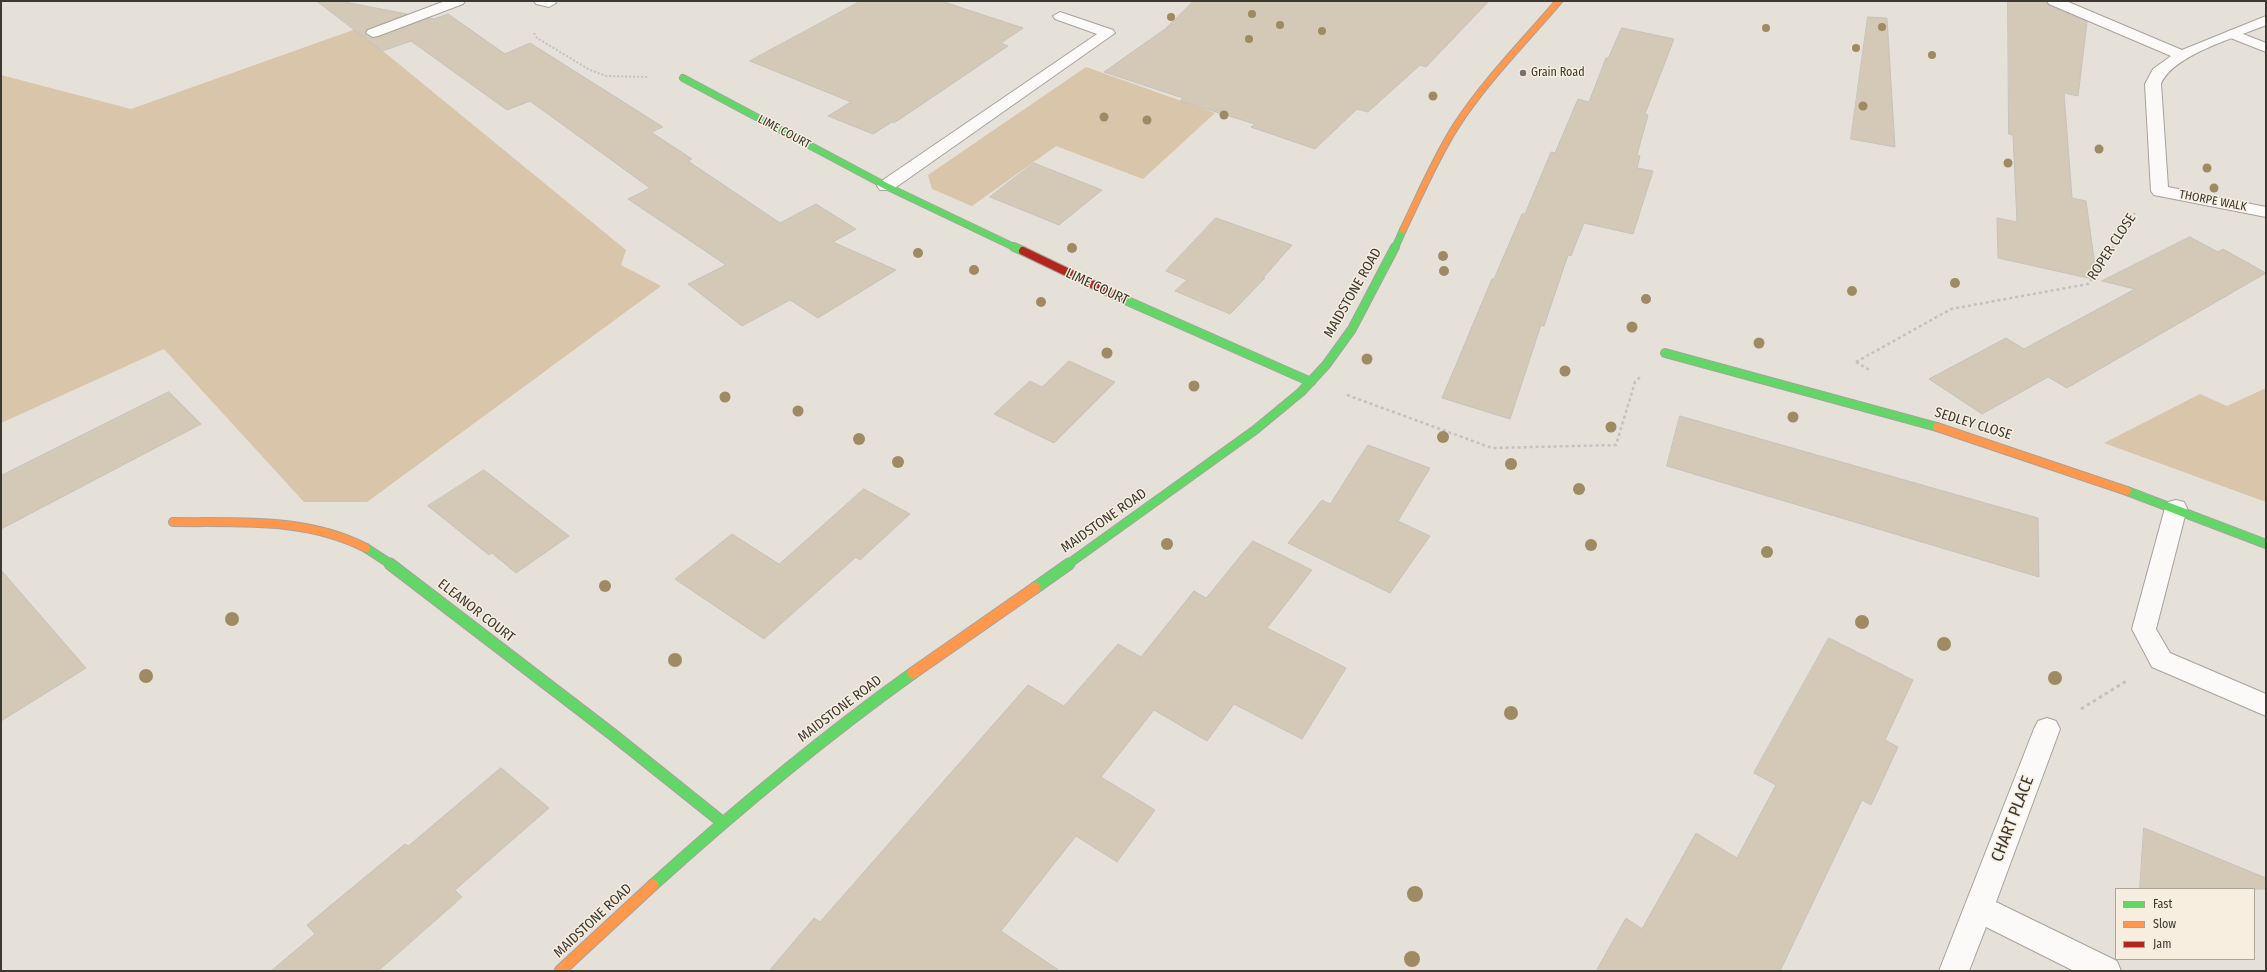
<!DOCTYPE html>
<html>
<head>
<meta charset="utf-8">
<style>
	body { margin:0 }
	#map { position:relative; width:2267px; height:972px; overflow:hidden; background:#e5e0d8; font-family:"Fira Sans Condensed",sans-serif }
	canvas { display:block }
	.frame { position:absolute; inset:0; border:2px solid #3c3832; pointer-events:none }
	.legend { position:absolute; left:2115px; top:888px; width:140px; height:72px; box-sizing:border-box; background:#f8eedf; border:1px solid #ada59a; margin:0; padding:5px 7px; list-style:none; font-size:12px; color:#3c3832 }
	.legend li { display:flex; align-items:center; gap:8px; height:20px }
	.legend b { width:20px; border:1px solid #ada59a }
</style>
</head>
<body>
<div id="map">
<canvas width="2267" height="972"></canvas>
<div class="frame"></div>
<ul class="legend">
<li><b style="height:5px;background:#63d668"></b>Fast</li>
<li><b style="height:5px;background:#ff974d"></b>Slow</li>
<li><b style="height:5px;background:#b3261e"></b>Jam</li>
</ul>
</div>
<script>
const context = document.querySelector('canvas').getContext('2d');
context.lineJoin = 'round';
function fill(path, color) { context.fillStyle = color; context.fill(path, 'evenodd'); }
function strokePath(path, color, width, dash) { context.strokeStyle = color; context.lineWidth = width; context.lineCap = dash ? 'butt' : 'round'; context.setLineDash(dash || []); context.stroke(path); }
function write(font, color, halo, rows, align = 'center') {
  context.font = font + ' "Fira Sans Condensed",sans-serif'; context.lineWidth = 3; context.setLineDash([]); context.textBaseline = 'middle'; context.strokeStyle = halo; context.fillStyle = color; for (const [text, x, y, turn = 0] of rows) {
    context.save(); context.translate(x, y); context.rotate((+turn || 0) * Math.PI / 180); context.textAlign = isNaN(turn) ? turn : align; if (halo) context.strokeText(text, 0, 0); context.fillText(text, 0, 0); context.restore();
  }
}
fill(new Path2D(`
	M356 29 626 250 621 265 661 286 367 502H304L164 349 1 423V75L131 109Z
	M1086 67 1215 113 1143 179 1056 146 972 206 932 189 928 175Z
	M2266 388V502L2104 443 2200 394 2227 406Z`), '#d8c5aa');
const building = new Path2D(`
	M317 1H339L407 14 367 29 365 33 372 38 430 18 434 19 448 14 505 54 530 43 663 127 651 132 692 159 688 161 780 223 816 204 856 229 833 242 896 270 818 318 790 300 742 326 688 284 726 265 628 199 650 188 530 101 507 110 411 41 382 51Z
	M861 1H941L1023 28 1001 43 1008 46 894 123 892 122 873 134 828 116 851 102 750 61Z
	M1194 1H1489L1426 67 1420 65 1368 112 1357 109 1315 149 1251 127 1255 124 1180 101 1183 98 1104 72 1165 29Z
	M2008 1H2046L2048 5 2087 22 2078 96 2064 93 2072 198 2086 201 2097 280 1998 258 1997 218 2017 222 2013 135 2009 134Z
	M1868 17 1887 18 1895 147 1851 139Z
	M1622 28 1674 39 1645 114 1648 115 1637 155 1640 156 1637 168 1653 171 1633 234 1584 223 1571 256 1568 255 1544 326 1541 325 1510 419 1442 398 1492 279H1494L1522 214H1525L1551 152 1555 153 1578 99 1589 102 1606 58H1608Z
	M1034 163 1102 190 1059 225 990 197Z
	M1216 218 1292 245 1263 278H1265L1230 314 1175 291 1187 280 1166 271Z
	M2190 237 2218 252 2223 249 2266 273 2067 388 2048 377 1982 414 1929 379 2006 338 2024 349 2135 289 2102 281Z
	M1069 361 1115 382 1054 443 994 414 1030 381 1042 387Z
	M169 392 201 424 1 529V476Z
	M1680 416 2038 518 2039 577 1667 466Z
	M1368 445 1430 468 1398 521 1430 536 1390 593 1288 543 1322 500 1330 504Z
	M484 470 569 536 516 573 492 553 489 555 428 506Z
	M864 489 910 514 860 560 856 557 764 639 675 579 732 534 779 564Z
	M1253 541 1312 570 1267 628 1346 668 1302 739 1234 704 1207 741 1154 710 1101 777 1155 810 1117 862 1076 836 1001 931 1060 971H769L814 918 820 922 1028 685 1064 706 1118 644 1141 657 1194 591 1206 598Z
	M1 570 86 668 1 721Z
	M1829 638 1913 680 1885 740 1898 747 1871 805 1862 800 1780 971H1596L1626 918 1642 929 1696 833 1737 858 1776 785 1754 773Z
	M501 768 549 808 455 890 462 897 378 971H271L315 934 307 925 405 844 408 846Z
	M2144 828 2266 878V889H2140Z`);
fill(building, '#d4c8b6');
strokePath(building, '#c6c2bb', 1);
const lane = new Path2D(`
	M445 1H465L463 4 378 36 373 37 366 33 368 30Z
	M2233 30 2266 43V52L2228 37 2226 34 2228 31Z
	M2176 500 2184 502 2187 508 2156 629 2170 653 2266 694V716L2152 667 2132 629 2165 508 2168 502Z`);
const street = new Path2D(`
	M534 1H555L556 3 549 7 536 4Z
	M2047 1H2066L2182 50 2266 16V25C2238 37 2172 55 2161 84L2168 187 2266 207V217L2154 195 2151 191 2145 84 2153 69 2171 56 2049 4Z
	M1060 12 1113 30 1115 33 892 190H880L877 186 880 182 1097 34 1055 19 1053 16Z
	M2047 718 2056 721 2060 729 1996 902 2117 961 2121 971H2074L1986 927 1969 971H1939L2034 729 2038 721Z`);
const fastFar2 = new Path2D(`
	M683 78 886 186 1016 248
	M1395 248 1403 230`);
const fastFar1 = new Path2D(`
	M1014 247 1023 251
	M1123 299 1311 382
	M1665 353 1937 427
	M2127 491 2266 544
	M366 548 392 565
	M1067 565 1255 430 1301 392 1326 365 1352 329 1395 247`);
const fast = new Path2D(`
	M390 564 612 734 722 822
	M1035 588 1069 564
	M653 885C736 810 822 738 913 673`);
const slowFar2 = new Path2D(`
	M1403 230C1420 195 1435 159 1456 126 1485 81 1524 42 1559 1`);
const slowFar1 = new Path2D(`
	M1937 427 2127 491
	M173 522C239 523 306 517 366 548`);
const slow = new Path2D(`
	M913 673 1035 588
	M560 971 653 885`);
const jam = new Path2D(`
	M1023 251 1123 299`);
strokePath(lane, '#a6a29c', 2);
strokePath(street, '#a6a29c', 2);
strokePath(fastFar2, '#a6a29c', 8);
strokePath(fastFar1, '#a6a29c', 10);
strokePath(fast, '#a6a29c', 13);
strokePath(slowFar2, '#a6a29c', 8);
strokePath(slowFar1, '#a6a29c', 10);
strokePath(slow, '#a6a29c', 13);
strokePath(jam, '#a6a29c', 10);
strokePath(new Path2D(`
	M534 33 537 38 590 70 606 76 648 77
	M2112 248 2135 213`), '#c3c2c0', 2, [2, 2]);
strokePath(new Path2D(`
	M1856 362 1951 309 2088 284 2113 247
	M1856 362 1871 371
	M1347 395 1492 448 1616 445 1635 382 1640 377`), '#c3c2c0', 2.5, [3, 3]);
strokePath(new Path2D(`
	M2081 709 2128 680`), '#c3c2c0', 3, [3.5, 3.5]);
fill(lane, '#fbfaf9');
fill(street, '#fbfaf9');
strokePath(fastFar2, '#63d668', 6);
strokePath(fastFar1, '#63d668', 8);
strokePath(fast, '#63d668', 11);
strokePath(slowFar2, '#ff974d', 6);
strokePath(slowFar1, '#ff974d', 8);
strokePath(slow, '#ff974d', 11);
strokePath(jam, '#b3261e', 8);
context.fillStyle = '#9e8a63';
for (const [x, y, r] of [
	[1252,14,4],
	[1171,17,4],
	[1280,25,4],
	[1882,27,4],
	[1766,28,4],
	[1322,31,4],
	[1249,39,4],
	[1856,48,4],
	[1932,55,4],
	[1433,96,4.5],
	[1863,106,4.5],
	[1224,115,4.5],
	[1104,117,4.5],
	[1147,120,4.5],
	[2099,149,4.5],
	[2008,163,4.5],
	[2207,168,4.5],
	[2214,188,4.5],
	[1072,248,5],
	[918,253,5],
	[1443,256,5],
	[974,270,5],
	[1444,271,5],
	[1955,283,5],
	[1852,291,5],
	[1646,299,5],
	[1041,302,5],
	[1632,327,5.5],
	[1759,343,5.5],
	[1107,353,5.5],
	[1367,359,5.5],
	[1565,371,5.5],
	[1194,386,5.5],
	[725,397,5.5],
	[798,411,5.5],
	[1793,417,5.5],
	[1611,427,5.5],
	[1443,437,6],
	[859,439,6],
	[898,462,6],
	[1511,464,6],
	[1579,489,6],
	[1167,544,6],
	[1591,545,6],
	[1767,552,6],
	[605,586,6],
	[232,619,7],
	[1862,622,7],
	[1944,644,7],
	[675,660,7],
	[146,676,7],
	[2055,678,7],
	[1511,713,7],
	[1415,894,8],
	[1412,959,8]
]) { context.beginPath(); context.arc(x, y, r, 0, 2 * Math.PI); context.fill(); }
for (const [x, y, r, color] of [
	[1523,73,4,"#77736c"]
]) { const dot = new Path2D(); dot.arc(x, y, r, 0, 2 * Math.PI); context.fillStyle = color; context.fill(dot); strokePath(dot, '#f8eedf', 1.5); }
write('12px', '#3c3832', '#f8eedf', [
	["Grain Road",1531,73]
], 'left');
write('12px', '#3c3832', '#f8eedf', [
	["LIME COURT",784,132,28],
	["THORPE WALK",2213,201,11]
]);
write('14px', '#3c3832', '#f8eedf', [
	["ROPER CLOSE",2112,247,-57],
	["LIME COURT",1097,287,25],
	["MAIDSTONE ROAD",1353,293,-60],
	["SEDLEY CLOSE",1973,424,17],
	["MAIDSTONE ROAD",1104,521,-35],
	["ELEANOR COURT",476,611,38],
	["MAIDSTONE ROAD",840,709,-37],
	["MAIDSTONE ROAD",593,921,-43]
]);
write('17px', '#3c3832', '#f8eedf', [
	["CHART PLACE",2013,819,-69]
]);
</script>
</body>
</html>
